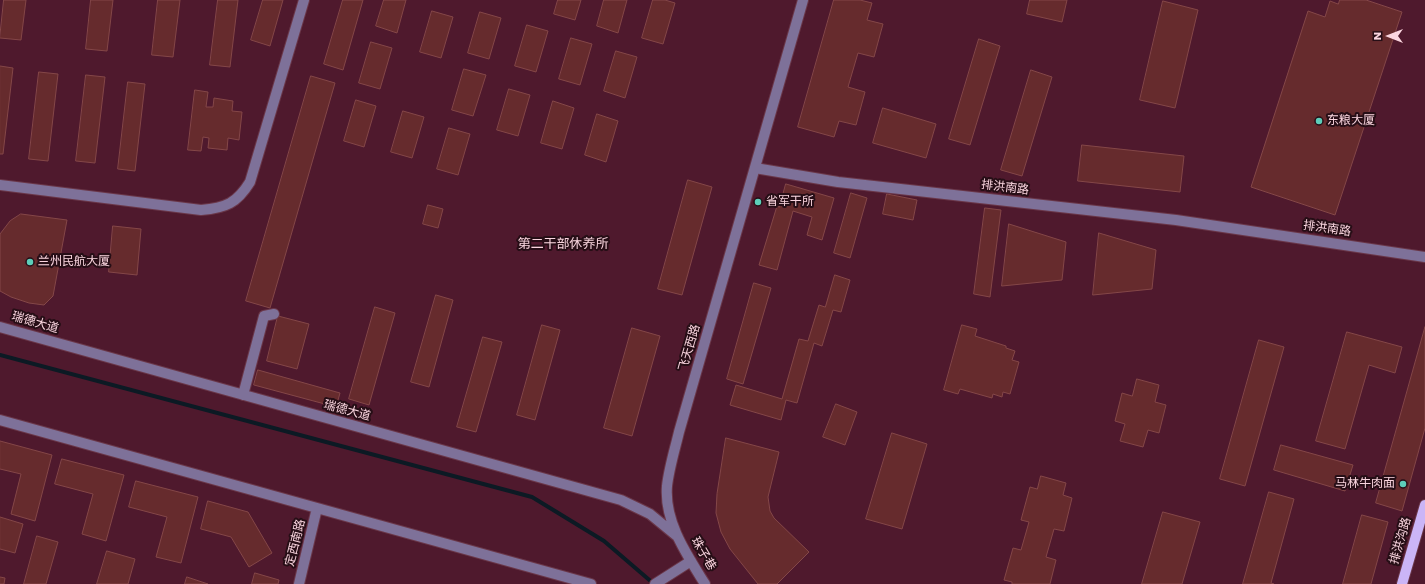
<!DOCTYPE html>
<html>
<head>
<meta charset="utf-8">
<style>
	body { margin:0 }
	#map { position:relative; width:1425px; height:584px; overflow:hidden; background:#4f192d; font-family:Poppins,sans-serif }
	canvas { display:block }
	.north { position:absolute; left:1369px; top:16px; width:40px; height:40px; -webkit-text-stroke:3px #260e16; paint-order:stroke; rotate:270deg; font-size:11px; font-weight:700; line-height:16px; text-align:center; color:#fad5df }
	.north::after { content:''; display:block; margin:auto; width:14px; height:18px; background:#fad5df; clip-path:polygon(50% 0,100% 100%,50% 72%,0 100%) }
</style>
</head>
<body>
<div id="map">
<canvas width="1425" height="584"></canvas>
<div class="north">N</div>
</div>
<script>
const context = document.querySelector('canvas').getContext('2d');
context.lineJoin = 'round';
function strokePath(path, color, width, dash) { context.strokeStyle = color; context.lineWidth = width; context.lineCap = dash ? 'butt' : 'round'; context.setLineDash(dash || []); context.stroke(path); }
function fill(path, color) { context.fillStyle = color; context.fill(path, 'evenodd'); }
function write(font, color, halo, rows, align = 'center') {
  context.font = font + ' Poppins,"Noto Sans SC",sans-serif'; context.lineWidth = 4; context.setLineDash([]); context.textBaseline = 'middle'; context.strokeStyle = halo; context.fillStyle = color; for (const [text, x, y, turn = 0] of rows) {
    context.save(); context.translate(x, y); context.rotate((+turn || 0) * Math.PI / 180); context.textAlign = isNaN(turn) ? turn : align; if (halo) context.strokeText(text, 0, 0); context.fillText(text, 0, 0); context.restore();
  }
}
strokePath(new Path2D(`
	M0 355 532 497 604 541 654 584`), '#0c1a24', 4);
const building = new Path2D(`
	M4 0H26L21 40 0 38Z
	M91 0H113L107 51 86 49Z
	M158 0H180L173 57 152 55Z
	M218 0H238L230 67 210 65Z
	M263 0H283L270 46 251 40Z
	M343 0H363L343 70 324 64Z
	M384 0H406L397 33 376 26Z
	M558 0H581L575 20 554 14Z
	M604 0H627L618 33 597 26Z
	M653 0H665L675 3 663 44 642 38Z
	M834 0H860L872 3 867 20 883 24 874 57 858 53 848 87 865 92 856 125 839 121 834 137 798 127Z
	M1030 0H1067L1062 22 1027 14Z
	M1340 0H1366L1402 12 1335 215 1251 187 1308 11 1325 17 1330 1 1338 4Z
	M1163 1 1198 10 1175 108 1140 100Z
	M432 11 453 17 441 58 420 52Z
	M480 12 501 18 489 59 468 53Z
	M527 25 548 31 536 72 515 66Z
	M571 38 592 44 580 85 559 79Z
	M979 39 1000 46 970 145 949 139Z
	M371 42 392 48 380 89 359 83Z
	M616 51 637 57 625 98 604 91Z
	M0 66 13 68 3 154H0Z
	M464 69 486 75 473 116 452 110Z
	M1031 70 1052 77 1022 176 1001 170Z
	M39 72 58 74 48 161 29 159Z
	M86 75 105 77 95 163 76 161Z
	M311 76 335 83 270 308 246 301Z
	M128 82 145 84 135 171 118 169Z
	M509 89 530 95 518 136 497 130Z
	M195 90 208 92 206 107H213L214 98 233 101 232 111 242 112 239 140 228 138 227 150 208 148 209 138 203 137 201 151 188 150Z
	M356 100 376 106 364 147 344 141Z
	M553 101 574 108 562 149 541 143Z
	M883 108 936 124 926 158 873 143Z
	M403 111 424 117 412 158 391 152Z
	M597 114 618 121 606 162 585 155Z
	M449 128 470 134 458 175 437 169Z
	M1082 145 1184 156 1180 192 1078 181Z
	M688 180 712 187 682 295 658 289Z
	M786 184 834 198 822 240 807 235 812 217 793 211 777 270 759 265 777 206 779 207Z
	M851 193 867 198 850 258 834 253Z
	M887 194 917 200 913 220 883 214Z
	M428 205 443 209 438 228 423 224Z
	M985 208 1001 210 990 297 974 294Z
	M21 214 67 220 53 296 44 305 29 303 11 297 0 291V234L10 221Z
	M1009 224 1066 242 1062 280 1002 286Z
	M113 226 141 229 137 275 109 272Z
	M1099 233 1156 250 1152 289 1093 295Z
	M835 275 850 280 841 312 833 310 822 346 814 343 797 403 786 400 781 420 730 405 736 385 782 399 799 339 808 341 819 305 825 307Z
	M754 283 771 288 743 384 727 379Z
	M436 295 453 300 429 387 411 382Z
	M375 307 395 313 369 405 349 399Z
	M278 316 309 324 297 369 267 361Z
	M542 325 560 330 535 420 517 415Z
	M962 325 977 329 975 336 1006 346V348L1015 351 1012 360 1019 362 1010 394 1003 392 1002 397 993 394 992 398 960 389 958 394 944 390Z
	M1425 327V428L1402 511 1376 503Z
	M632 328 660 336 632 436 604 428Z
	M1347 332 1402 347 1395 373 1369 365 1345 449 1316 441Z
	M483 337 502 342 476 432 457 427Z
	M1259 340 1284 347 1245 486 1220 479Z
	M258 370 340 393 336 407 254 385Z
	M1137 379 1159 385 1155 402 1166 405 1159 433 1148 430 1143 447 1120 441 1125 424 1115 421 1122 393 1132 396Z
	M836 404 857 412 845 445 823 437Z
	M892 433 927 444 902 529 866 519Z
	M726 438 779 452 768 497 770 511 774 518 809 552 777 584H758L730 549 721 532 716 513 717 494Z
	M0 441 52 455 35 521 11 514 21 474 0 469Z
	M1281 445 1353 465 1345 491 1274 470Z
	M62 459 124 475 106 541 82 534 93 494 55 484Z
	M1041 476 1066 483 1063 495 1072 498 1064 531 1054 529 1046 557 1056 560 1050 584H1012V582L1004 580 1013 548 1021 550 1029 522 1021 520 1030 487 1037 489Z
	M136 481 198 497 181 563 156 557 167 517 129 507Z
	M1269 492 1294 499 1271 583 1274 584H1243Z
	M208 501 248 512 272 553 249 567 231 537 201 529Z
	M1163 512 1200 522 1182 584H1142Z
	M1362 515 1388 522 1371 584H1343Z
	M0 517 23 524 15 553 0 549Z
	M37 536 58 542 46 584H24Z
	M107 551 135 559 128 584H97Z
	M255 573 279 580 278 584H252Z
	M0 577 5 578 4 584H0Z
	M187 577 208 584H185Z`);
fill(building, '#662b2d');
strokePath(building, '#844748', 1);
const minor = new Path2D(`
	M755 168 838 182 1176 220 1425 257
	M0 185 201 210C226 208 237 203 250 182L304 0
	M0 327 621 500 650 514 678 537
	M243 395 264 316 274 314
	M0 420 591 584
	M299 584 317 508
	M655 584 691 561
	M705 584C687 555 664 522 667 486 669 468 675 449 679 432L803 0`);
const major = new Path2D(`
	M1402 584 1425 505`);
strokePath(minor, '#6a3749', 12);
strokePath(major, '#6a3749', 12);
strokePath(minor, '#7e7199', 10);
strokePath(major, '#cbb5f7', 10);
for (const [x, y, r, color] of [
	[1319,121,4,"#5dceb9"],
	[758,202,4,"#5dceb9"],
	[30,262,4,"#5dceb9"],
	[1403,484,4,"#5dceb9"]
]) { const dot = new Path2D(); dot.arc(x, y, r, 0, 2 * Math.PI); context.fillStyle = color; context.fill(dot); strokePath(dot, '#260e16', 1.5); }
write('12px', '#fad5df', '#260e16', [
	["东粮大厦",1327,121],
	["省军干所",766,202],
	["兰州民航大厦",38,262],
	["马林牛肉面",1395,484,"right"]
], 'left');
write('12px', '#fad5df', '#260e16', [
	["排洪南路",1005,188,7],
	["排洪南路",1327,229,8],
	["瑞德大道",35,323,16],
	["飞天西路",690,348,-74],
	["瑞德大道",347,411,15],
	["排洪沟路",1401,541,-74],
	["定西南路",296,543,-76],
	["珠子巷",703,554,59]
]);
write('13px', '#fad5df', '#260e16', [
	["第二干部休养所",563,245]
]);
</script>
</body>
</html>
